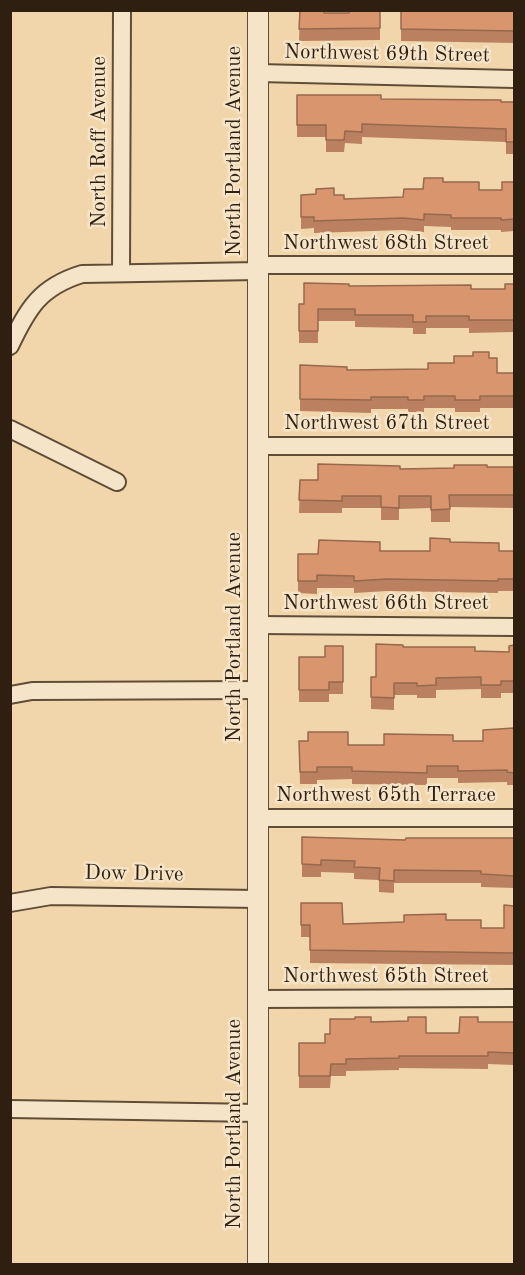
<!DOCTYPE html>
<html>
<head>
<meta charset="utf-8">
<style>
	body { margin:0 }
	#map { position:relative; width:525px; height:1275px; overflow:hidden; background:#f1d6ac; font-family:"Old Standard TT",serif }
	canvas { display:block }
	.frame { position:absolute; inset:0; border:12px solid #2f1f10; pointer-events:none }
</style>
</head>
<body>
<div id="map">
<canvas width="525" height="1275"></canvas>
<div class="frame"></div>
</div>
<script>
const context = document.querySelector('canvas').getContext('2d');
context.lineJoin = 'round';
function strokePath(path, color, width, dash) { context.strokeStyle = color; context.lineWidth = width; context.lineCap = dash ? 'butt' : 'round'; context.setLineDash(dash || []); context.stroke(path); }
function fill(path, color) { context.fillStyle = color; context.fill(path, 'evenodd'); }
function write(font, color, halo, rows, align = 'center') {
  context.font = font + ' "Old Standard TT",serif'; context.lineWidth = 5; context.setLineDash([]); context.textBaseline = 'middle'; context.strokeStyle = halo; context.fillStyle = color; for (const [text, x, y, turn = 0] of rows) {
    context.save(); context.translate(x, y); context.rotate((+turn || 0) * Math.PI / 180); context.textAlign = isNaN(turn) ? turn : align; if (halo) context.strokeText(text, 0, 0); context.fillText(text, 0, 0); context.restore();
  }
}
const minor = new Path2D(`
	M258 73 514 79
	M258 265H514
	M121 273 122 10
	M10 346C28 308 40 287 82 274L258 271
	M10 429 117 482
	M259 446H514
	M258 625 514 627
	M10 695 32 691 259 690
	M258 818H514
	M10 903 51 896 258 899
	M258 999 514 998
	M10 1109 258 1113`);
const tertiary = new Path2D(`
	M258 1264V10`);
strokePath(minor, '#604d37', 20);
strokePath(tertiary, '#604d37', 22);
strokePath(minor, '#f6e4c9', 16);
strokePath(tertiary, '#f6e4c9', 20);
fill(new Path2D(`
	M300 10 324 13H349L380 10V40L299 41Z
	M401 10H514V43L401 41Z
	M297 95 381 99 514 102V154H506V142L362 137V144L345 143 344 152H326V137H297Z
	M443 182 479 190H502L514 182V231L501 232V230H451V227L424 226V232L403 230 314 233V228L301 229V195H334L344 199 403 197 423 189Z
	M514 284V335V332L469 333V328H426V334H413V328L355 327V321H318V343H299V304H304L349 286 471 289H505Z
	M489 358 497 373H514V408H480V412H455V408H424V412H408V409H371V413L300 411V365L347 370 428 369 454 363Z
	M514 467V508L450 507V522H431V508L399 509V520H381V508H342V513H299L300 480H318L400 469Z
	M450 542 499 551H514V591H498V593L387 591 354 593V588H317V594L298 593V554H318L380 551H430Z
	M514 645V693H501V698H481V689L436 690V698H417V695H394V710L371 709V677H376L403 647 475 651 509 652Z
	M343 646V694H329V702H299V657H325Z
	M514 728V785H507V782L458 783V778H427V785L352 784V779L317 780V784H300L299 741 348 745H384L453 741H483Z
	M302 837 405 840 514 838V888L481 887V883H394V893L379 892V880L354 879V873L321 872V877H302Z
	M301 903 343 924 446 920 481 928H504L514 906V965L310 963V937H301Z
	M371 1022 426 1033H459L478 1022H514V1065L488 1064V1069L399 1068V1070L346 1071V1076H331L330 1088H299V1043H325L330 1034Z`), '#ba805f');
const building = new Path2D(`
	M300 10H324V13H349V10H380V28L299 29Z
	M401 10H514V31L401 29Z
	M297 95H381V99L501 100V102H514V142H506V129L362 124V132L345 131 344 140H326V125H297Z
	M424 178H443V182H479V190H502V182H514V219L501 220V218H451V215L424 214V220L403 218 314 221V217H301V195L316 194V189L334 188V195H344V199L403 197 404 189H423Z
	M304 283 349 284V286L471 285V289H505V284H514V323V320H469V316H426V322H413V315H355V309H318V331H299V304H304Z
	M473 352H489V358H497V373H514V396H480V400H455V396H424V400H408V397H371V400L300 399V365L347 367V370L428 369V363H454V356H473Z
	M318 464 400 466V469L454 468V465H487V467H514V495H449L450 509 431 510V496H399V508L381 507V496H342V501L299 500 300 480H318Z
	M430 538 450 539V542L499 543V551H514V579H498V581L387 579 354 581V576L317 575V581H298V554H318L319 540 380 542V551H430Z
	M376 644 403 645V647H475V651L509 652V646L514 645V681H501V685H481V677L436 678V685L417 686V683H394V698L371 697V677H376Z
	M325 646H343V682H329V690H299V657H325Z
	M514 728V773L507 772V770L458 771V766H427V773L352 771V767H317V772H300L299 741H308V732H348V745H384V734L453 735V741H483V730Z
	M302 837 405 840 406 838H514V876L481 874V871L394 870V881L379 880 380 868 354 867 355 861 321 860V865L302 864Z
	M301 903H342L343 924 404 922V915L446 914V920H481V928H504V905L514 906V953L310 950V925H301Z
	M355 1017H371V1022L408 1021V1017H426V1033H459L460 1017H478V1022H514V1053L488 1052V1056H399V1058L346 1059V1064H331L330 1076H299V1043H325V1034H330V1019H355Z`);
fill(building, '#d8956e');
strokePath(building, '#97684d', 1.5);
write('21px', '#2f1f10', '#f6e4c9', [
	["Northwest 69th Street",387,54,1],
	["North Roff Avenue",99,142,-90],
	["North Portland Avenue",234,151,-90],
	["Northwest 68th Street",386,243],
	["Northwest 67th Street",387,423],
	["Northwest 66th Street",386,603],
	["North Portland Avenue",234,637,-90],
	["Northwest 65th Terrace",386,795],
	["Dow Drive",134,874,1],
	["Northwest 65th Street",386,976],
	["North Portland Avenue",234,1124,-90]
]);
</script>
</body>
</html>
